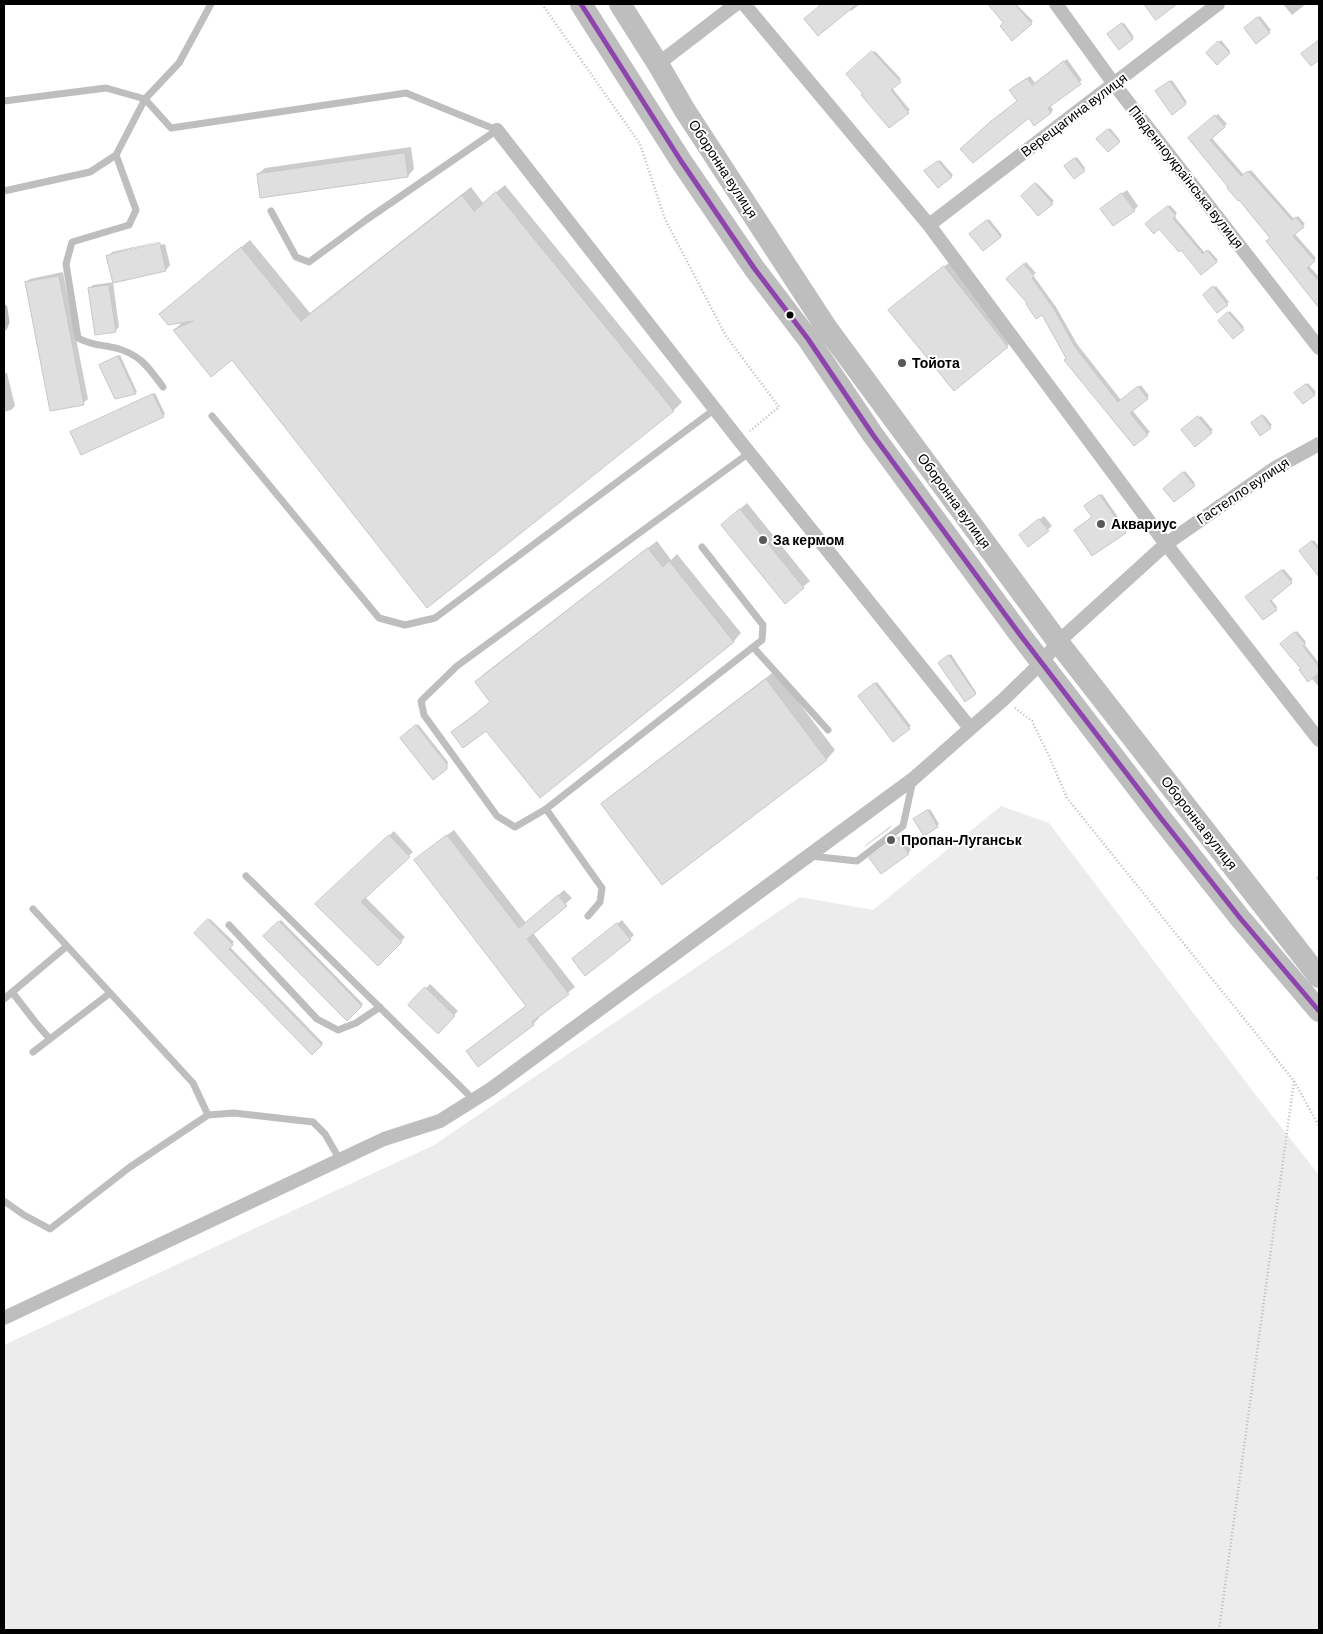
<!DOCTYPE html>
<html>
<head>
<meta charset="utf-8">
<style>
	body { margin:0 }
	#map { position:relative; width:1323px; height:1634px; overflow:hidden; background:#fff; font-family:Barlow,sans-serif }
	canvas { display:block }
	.frame { position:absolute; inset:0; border:5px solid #000; pointer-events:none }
</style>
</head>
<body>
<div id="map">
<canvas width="1323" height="1634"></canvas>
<div class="frame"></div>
</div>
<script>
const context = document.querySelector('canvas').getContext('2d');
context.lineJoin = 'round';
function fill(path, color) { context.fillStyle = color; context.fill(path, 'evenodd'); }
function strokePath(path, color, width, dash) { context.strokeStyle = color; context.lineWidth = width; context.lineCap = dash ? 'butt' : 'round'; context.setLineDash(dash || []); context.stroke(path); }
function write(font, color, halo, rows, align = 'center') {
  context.font = font + ' Barlow,sans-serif'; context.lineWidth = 4; context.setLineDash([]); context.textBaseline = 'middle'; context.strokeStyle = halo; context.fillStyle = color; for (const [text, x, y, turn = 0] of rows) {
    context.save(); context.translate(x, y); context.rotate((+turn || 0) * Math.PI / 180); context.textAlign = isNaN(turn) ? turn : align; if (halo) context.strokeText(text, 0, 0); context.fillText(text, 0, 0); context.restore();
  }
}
fill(new Path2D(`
	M1001 806 1049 823 1255 1094 1319 1175V1630H4V1345L434 1145 800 897 873 910Z`), '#ececec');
fill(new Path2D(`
	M824 4H860L851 11 849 8 808 17Z
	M990 4H1016L1033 21 1012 39 1004 23Z
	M1283 4H1306L1292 15Z
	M1260 16 1271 30 1256 42 1245 28Z
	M1124 23 1134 37 1132 38 1110 33Z
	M1221 40 1230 51 1218 63 1208 53Z
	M875 51 901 79 892 88 910 110 889 126 865 93 848 74Z
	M1067 59 1082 80 1050 105 1053 110 1051 113 1014 88 1030 76 1035 83Z
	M1172 80 1187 102 1185 103 1158 90Z
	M1218 114 1227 124 1211 137 1244 175 1251 170 1294 219 1298 216 1305 224 1294 233 1316 258 1308 265 1319 277V306L1306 291 1272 238 1190 138Z
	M1110 128 1120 140 1108 150 1098 139Z
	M411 147 414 169 408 176 258 174 265 168Z
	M1077 157 1085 168 1084 170 1065 166Z
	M940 160 953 175 938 187 926 171Z
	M1037 183 1054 201 1039 214 1023 196Z
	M505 185 682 402 674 410 427 606 232 358 174 330 184 321 161 314 250 240 310 313 471 187 483 203Z
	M1127 190 1138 206 1134 210 1106 205Z
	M1170 205 1177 213 1174 216 1205 253 1209 250 1218 260 1202 273 1181 249 1160 228 1147 224Z
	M989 219 1002 235 983 250 971 234Z
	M164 240 111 254V256L165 244 170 265 166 270 113 282 119 327 115 331 89 289 93 285 114 282 108 256 112 252Z
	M950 262 1013 341 954 389 895 305Z
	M1026 262 1036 273 1033 275 1056 307 1077 344 1121 400 1141 385 1149 396 1132 410 1150 432 1134 444 1068 358 1042 313 1029 303 1008 279Z
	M63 272 88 399 83 403 26 283 30 279Z
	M1216 286 1229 302 1217 312 1204 295Z
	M1230 311 1244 327 1233 337 1219 321Z
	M120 355 137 392 136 393 102 364Z
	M4 373H7L15 406 11 410 4 412Z
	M1308 383 1316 392 1314 394 1296 393Z
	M155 393 165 414 163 416 74 431Z
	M1264 415 1272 425 1270 427 1254 422Z
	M1201 416 1213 430 1195 445 1183 431Z
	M1185 471 1195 483 1174 501 1165 489Z
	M1102 494 1127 530 1092 554 1093 517 1087 504Z
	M747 503 810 581 803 587 722 525Z
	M1044 516 1052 526 1028 546 1024 531Z
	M1314 540 1319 547V575L1301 551Z
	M657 541 671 560 677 554 741 633 734 641 486 730 453 732 491 701 476 682 484 674Z
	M1284 569 1293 580 1271 599 1277 607 1276 609 1249 595Z
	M1297 631 1306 642 1304 644 1319 663V687L1282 644Z
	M951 654 976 692 975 693 941 662Z
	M775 671 835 750 827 759 663 883 602 805 611 796Z
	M877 682 911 726 893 740 861 695Z
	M418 724 448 762 446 768 401 738Z
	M930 809 939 824 937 826 917 817Z
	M892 825 890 828 863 848 867 844Z
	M454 830 526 923 564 890 572 898 533 933 575 987 538 1016 539 1018 533 1024 468 1051 527 1005 422 854Z
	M394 831 413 852 365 897 405 937 378 965 317 904Z
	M901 835 911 850 908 853 874 855Z
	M1319 874V882L1316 878Z
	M210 919 234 942 230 947 323 1043 312 1053 196 933Z
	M281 920 363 1004 347 1019 265 936Z
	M622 920 634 935 630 939 577 955Z
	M430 984 458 1011 438 1032 410 1005Z`), '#0003');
const building = new Path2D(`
	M822 4H857L818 36 804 19Z
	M988 4H1015L1032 24 1012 41 1000 26 1003 23Z
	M1144 4H1177L1156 20Z
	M1258 17 1270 33 1256 44 1244 28Z
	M1122 23 1133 39 1119 50 1107 34Z
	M1319 40V60L1311 66 1301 54Z
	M1218 41 1230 53 1217 65 1206 53Z
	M872 51 901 82 891 90 909 113 889 128 861 95 863 94 846 74Z
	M1064 61 1081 84 1048 108 1051 113 1034 126 1029 118 973 163 960 149 990 122 1017 101 1009 90 1027 78 1032 85Z
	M1170 81 1186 104 1172 115 1155 91Z
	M1215 115 1225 127 1210 140 1241 176 1248 171 1292 220 1296 217 1304 227 1293 236 1315 261 1307 268 1318 280 1319 279V308L1266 241 1270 238 1239 200 1238 201 1227 188 1228 187 1188 138Z
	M1108 129 1120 142 1108 152 1096 139Z
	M405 153 408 177 260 198 257 174Z
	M1075 158 1085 171 1074 179 1064 166Z
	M938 161 952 177 938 188 924 171Z
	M1035 183 1053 204 1038 216 1021 196Z
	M496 192 674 411 427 608 232 360 211 377 173 330 193 321 168 325 159 314 241 247 301 321 462 195 474 211Z
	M1122 193 1135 211 1113 226 1100 209Z
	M1168 206 1176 216 1173 218 1203 254 1207 250 1217 262 1201 275 1181 250 1179 252 1159 229 1154 234 1145 224Z
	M987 220 1001 237 983 251 969 234Z
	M160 243 166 271 113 283 106 256Z
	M1024 264 1034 276 1032 278 1054 309 1075 347 1118 402 1138 386 1148 399 1130 413 1148 435 1134 446 1064 360 1066 358 1042 315 1036 319 1026 304 1027 303 1006 279Z
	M944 266 1008 347 954 391 888 310Z
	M59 276 84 405 50 411 25 282Z
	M109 285 116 332 95 335 88 288Z
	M1213 286 1228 305 1217 313 1203 295Z
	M1228 312 1244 330 1233 339 1218 321Z
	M118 356 136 394 115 399 99 365Z
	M1306 384 1315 395 1303 404 1294 393Z
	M153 394 164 417 81 455 70 432Z
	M1262 415 1271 428 1260 436 1251 423Z
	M1198 416 1212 433 1195 447 1181 430Z
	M1183 472 1195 486 1174 502 1163 489Z
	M1100 495 1126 533 1092 556 1074 530 1092 517 1084 506Z
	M740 509 804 588 785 604 721 525Z
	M1039 519 1049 531 1028 547 1019 535Z
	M1312 541 1319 550V577L1299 551Z
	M648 548 663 567 669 561 734 642 540 798 486 731 463 748 451 732 474 715 490 702 475 682Z
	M1282 570 1292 583 1270 601 1277 610 1263 620 1245 597Z
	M1295 632 1305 644 1303 646 1319 667V673L1308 682 1299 670 1301 669 1280 644Z
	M949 655 976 694 965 702 938 663Z
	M766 679 827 760 662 885 601 804Z
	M875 683 910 729 893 742 858 696Z
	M416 725 447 764V769L433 780 400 738Z
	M928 810 938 827 924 836 913 819Z
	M389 835 410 857 361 902 402 942 378 966 315 904Z
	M447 835 519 928 558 895 567 906 527 939 569 994 532 1022 534 1025 478 1067 466 1051 526 1006 414 860Z
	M897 837 909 854 881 874 869 858Z
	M208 919 233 945 229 949 322 1045 312 1055 194 933Z
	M279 921 362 1006 347 1021 263 936Z
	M617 923 631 940 585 976 572 959Z
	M425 987 455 1016 438 1034 408 1005Z`);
fill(building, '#dfdfdf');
strokePath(building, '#c7c7c7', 1);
strokePath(new Path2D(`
	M542 4 640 144 665 219 726 336 779 407 750 431
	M1015 708 1032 721 1049 756 1067 798 1294 1081 1319 1126
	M1219 1630 1294 1081`), '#b9b9b9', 2.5, [1, 2.5]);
strokePath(new Path2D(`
	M4 101 106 88 145 99 171 128 406 93 497 130
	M116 155 136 210 129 225 72 242 66 264 78 338C90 345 103 345 116 348 141 355 148 367 163 387
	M4 191 90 172 116 155 145 99 179 63 211 4
	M271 211 296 257 309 262 366 220 497 130
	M4 308 6 322 4 327
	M212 416 379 618 405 625 435 618 715 409
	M702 547 763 625 762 640 546 809 515 827 497 816 424 715 421 701 457 666 749 453
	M753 647 828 730
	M546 809 602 888 600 902 588 916
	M810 856 857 861 903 826 913 780
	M246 876 474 1100
	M33 909 193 1083 208 1115
	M229 925 317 1019 338 1030 356 1023 380 1007
	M12 992 36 1023 49 1038
	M4 999 67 946
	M33 1052 110 993
	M4 1201 24 1215 50 1229 130 1167 208 1115 234 1113 313 1122 325 1134 340 1160`), '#bebebe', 7);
strokePath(new Path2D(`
	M744 4 929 225 1166 544 1319 740
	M1056 4 1114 84 1319 348
	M658 64 736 4
	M497 130 739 440 970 728
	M929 225 1218 4
	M4 1318 384 1139 440 1121 491 1089 913 779 1004 699 1042 662 1058 642 1166 544 1275 468 1319 444`), '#bebebe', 14);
strokePath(new Path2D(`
	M581 4 681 161 754 268 808 339 873 435 1018 632 1160 817 1240 918 1319 1011
	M620 4 658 64 684 109 826 327 1058 642 1319 977`), '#bebebe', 22);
strokePath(new Path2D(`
	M581 4 681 161 754 268 808 339 873 435 1018 632 1160 817 1240 918 1319 1011`), '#8e44ad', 5);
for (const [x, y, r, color] of [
	[790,315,4.5,"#000"],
	[902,363,5,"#595959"],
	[1101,524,5,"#595959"],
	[763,540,5,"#595959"],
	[891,840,5,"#595959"]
]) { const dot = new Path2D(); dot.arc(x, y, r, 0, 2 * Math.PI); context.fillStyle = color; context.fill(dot); strokePath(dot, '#fff', 2); }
write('14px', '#000', '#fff', [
	["Верещагина вулиця",1074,115,-37],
	["Оборонна вулиця",723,169,57],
	["Південноукраїнська вулиця",1186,177,52],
	["Гастелло вулиця",1243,491,-34],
	["Оборонна вулиця",954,501,54],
	["Оборонна вулиця",1199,823,52]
]);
write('bold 14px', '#000', '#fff', [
	["Тойота",912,363],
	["Аквариус",1111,524],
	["За кермом",773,540],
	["Пропан-Луганськ",901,840]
], 'left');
</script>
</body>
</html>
